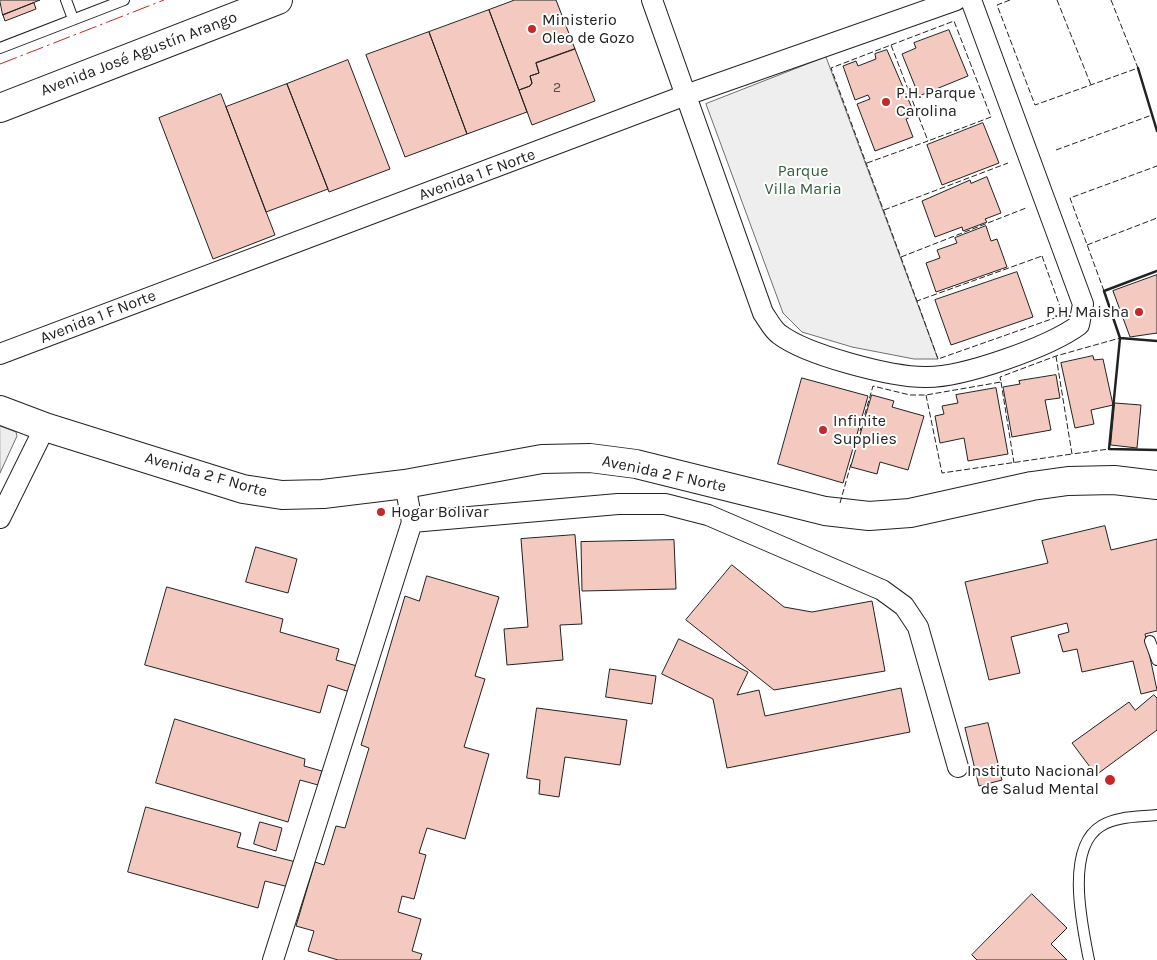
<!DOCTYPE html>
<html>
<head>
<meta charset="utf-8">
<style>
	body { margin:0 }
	canvas { display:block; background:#fff }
</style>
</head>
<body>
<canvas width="1157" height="960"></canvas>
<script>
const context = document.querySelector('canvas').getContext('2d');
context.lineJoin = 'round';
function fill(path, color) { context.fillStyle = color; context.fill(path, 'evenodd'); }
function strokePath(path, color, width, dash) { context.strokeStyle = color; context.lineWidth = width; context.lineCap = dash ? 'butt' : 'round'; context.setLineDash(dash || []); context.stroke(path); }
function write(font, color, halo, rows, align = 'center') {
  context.font = font + ' Karla,sans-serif'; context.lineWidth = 4; context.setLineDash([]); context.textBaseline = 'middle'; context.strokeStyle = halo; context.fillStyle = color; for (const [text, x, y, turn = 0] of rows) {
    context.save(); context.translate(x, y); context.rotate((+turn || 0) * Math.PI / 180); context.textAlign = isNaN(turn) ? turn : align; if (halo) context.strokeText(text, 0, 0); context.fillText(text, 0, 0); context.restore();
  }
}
const green = new Path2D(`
	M826 57 938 359H914L852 347 802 332 783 313 706 104Z
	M0 426 16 432 17 436 0 473Z`);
fill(green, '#eee');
strokePath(green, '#6f6f6f', 1);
const building = new Path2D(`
	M0 0H40L3 15Z
	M515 0H556L575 49 536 63 539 73 530 76 532 83 530 86 519 90 489 10Z
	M34 3 36 9 5 21 3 15Z
	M489 10 527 112 467 134 429 32Z
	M949 30 968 76 919 96 902 54 916 48 914 43Z
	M429 32 467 134 405 157 366 55Z
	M575 49 595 101 532 125 519 90 530 86 532 83 530 76 539 73 536 63Z
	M887 50 915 115 906 119 913 137 875 151 857 104 870 99 868 95 855 100 843 66 856 61 858 66 876 59 875 54Z
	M348 60 390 169 329 192 287 84Z
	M287 84 328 189 266 212 226 107Z
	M221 94 275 235 213 259 159 118Z
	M983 123 999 163 942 185 927 145Z
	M987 177 1001 213 985 219 987 222 963 231 962 227 935 237 922 201 970 180 971 183Z
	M986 226 991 241 997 239 1007 267 936 292 926 263 940 258 937 250 957 243 955 238Z
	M1017 272 1033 317 951 345 935 300Z
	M1157 275V333L1130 337 1113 291Z
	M1093 356 1094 360 1103 359 1113 405 1091 410 1094 424 1075 428 1061 363Z
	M1056 375 1060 398 1045 400 1051 430 1012 437 1003 387 1020 384 1019 381Z
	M802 378 868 396 843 483 778 464Z
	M996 388 1008 454 968 461 964 438 940 443 935 416 944 414 942 406 958 403 956 395Z
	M872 395 894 401 892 407 924 416 908 470 880 462 877 474 851 467Z
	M1115 403 1141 405 1137 448 1111 445Z
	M1105 526 1111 550 1157 539V631L1145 634 1157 690 1141 694 1133 661 1082 672 1077 649 1063 652 1058 635 1069 632 1067 623 1011 637 1020 673 989 680 965 582 1048 563 1042 541Z
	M575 535 582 624 560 625 563 660 507 665 504 629 528 627 521 539Z
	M674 540 676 589 582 591 581 542Z
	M256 547 297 559 288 593 246 582Z
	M732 565 784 607 812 612 872 601 885 671 774 690 686 620Z
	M427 576 499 597 475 676 485 679 464 747 489 754 465 839 427 828 419 853 426 855 414 899 402 896 398 912 421 919 412 951 422 954 420 960H338L308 951 314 931 296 926 315 862 324 865 336 826 345 828 369 748 361 745 405 596 419 601Z
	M167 587 283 619 280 632 339 649 336 660 357 666 350 692 328 685 320 713 145 665Z
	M679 639 748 672 737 695 759 690 765 716 901 688 910 732 727 768 713 699 662 674Z
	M610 669 656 676 652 704 606 697Z
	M1154 695 1157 698V730L1096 775 1072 743 1129 702 1135 710Z
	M537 708 627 720 620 765 565 757 559 797 539 794 540 780 527 778Z
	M175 719 305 759 304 766 322 771 318 785 300 780 288 822 156 783Z
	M988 723 1002 780 979 786 965 728Z
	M146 807 241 833 237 847 296 862 289 887 265 881 258 908 128 872Z
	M260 822 282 828 276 851 254 844Z
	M1032 894 1067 928 1051 944 1067 960H977L972 955Z`);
fill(building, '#f3c9c0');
strokePath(building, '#222', 1);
const lane = new Path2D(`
	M66 0 73 19
	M0 48 124 0
	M1150 641 1157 660
	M1089 960C1082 925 1065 848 1101 826 1116 816 1140 817 1157 815`);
const street = new Path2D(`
	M652 0 763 313C768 320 773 330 779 334 806 355 891 377 925 377 962 378 1049 347 1079 325L1083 304 971 0
	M0 354 686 95 956 0
	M0 518 45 427
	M412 522 618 504H665L708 515 882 590 904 606 918 627 958 767
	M273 960 412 522 405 484`);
const secondary = new Path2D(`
	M0 108 278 0
	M0 410 45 427 243 489 282 495 323 494 405 484 542 459 590 458 636 464 825 511 869 516 910 513 1032 486 1068 481 1114 480 1157 485`);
strokePath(lane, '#222', 12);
strokePath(street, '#222', 22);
strokePath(secondary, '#222', 30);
strokePath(lane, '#fff', 10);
strokePath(street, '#fff', 20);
strokePath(secondary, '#fff', 28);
strokePath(new Path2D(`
	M1010 0 997 5 1035 105 1138 68 1111 0
	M1057 0 1091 85
	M891 45 954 21 991 117 928 141
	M1056 150 1152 115
	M867 163 928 141 891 45 831 68 917 301
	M884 210 1008 163
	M1087 245 1157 218
	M1042 256 1063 315 938 359 917 301Z
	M901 257 1026 208
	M1104 291 1070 198 1157 166
	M1056 356 1072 454 1109 449
	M1001 382 1014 463
	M926 395 942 473 1072 454
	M860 431 873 386 910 395H926L1001 382 1000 377 1056 356 1120 338
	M840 503 851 464`), '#222', 1, [6, 2.5]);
strokePath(new Path2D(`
	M1138 68 1157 131
	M1157 271 1104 291 1120 338 1109 449 1157 450
	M1120 338 1157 341`), '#222', 2.5);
strokePath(new Path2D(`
	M0 64 164 0`), '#c62828', 1, [18, 4, 2.5, 4]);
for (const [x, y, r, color] of [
	[532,29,5,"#c62828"],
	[886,102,5,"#c62828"],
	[1139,312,5,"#c62828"],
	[823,430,5,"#c62828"],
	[381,512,5,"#c62828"],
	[1110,780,6,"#c62828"]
]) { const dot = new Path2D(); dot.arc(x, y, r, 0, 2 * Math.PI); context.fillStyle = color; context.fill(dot); strokePath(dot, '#fff', 2); }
write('14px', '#564c4a', null, [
	["2",557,88]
]);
write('16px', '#222', '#fff', [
	["Ministerio",542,20],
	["Oleo de Gozo",542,38],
	["P.H. Parque",896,93],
	["Carolina",896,111],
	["P.H. Maisha",1129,312,"right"],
	["Infinite",833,421],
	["Supplies",833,439],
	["Hogar Bolivar",391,512],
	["Instituto Nacional",1099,771,"right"],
	["de Salud Mental",1099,789,"right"]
], 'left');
write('16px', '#222', '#fff', [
	["Avenida José Agustín Arango",139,54,-21],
	["Avenida 1 F Norte",477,175,-20],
	["Avenida 1 F Norte",98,317,-21],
	["Avenida 2 F Norte",664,474,12],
	["Avenida 2 F Norte",206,475,16]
]);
write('16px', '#2f5e38', '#fff', [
	["Parque",803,171],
	["Villa Maria",803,189]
]);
</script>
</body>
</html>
